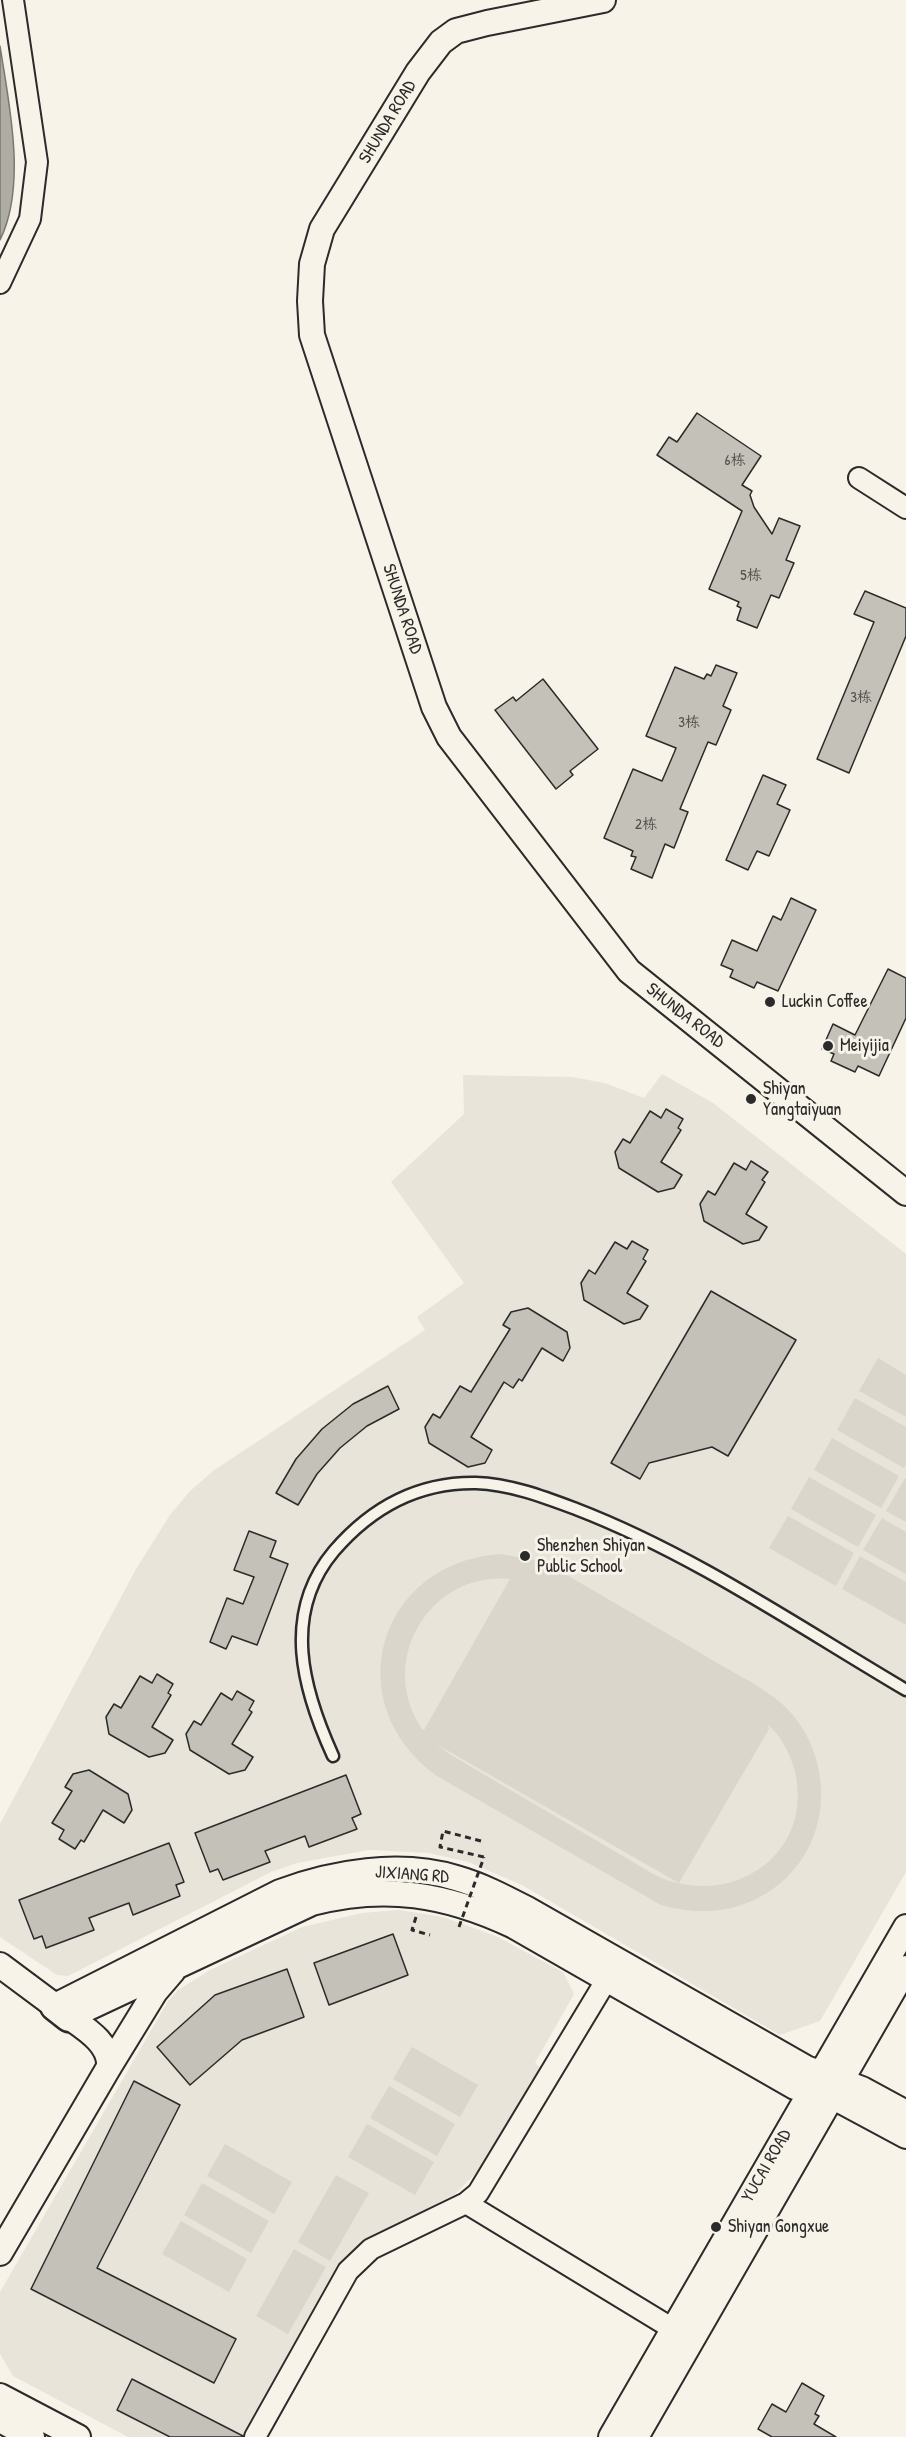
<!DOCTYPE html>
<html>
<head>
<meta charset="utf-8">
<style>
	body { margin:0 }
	canvas { display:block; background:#f7f3e8 }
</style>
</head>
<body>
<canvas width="906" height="2437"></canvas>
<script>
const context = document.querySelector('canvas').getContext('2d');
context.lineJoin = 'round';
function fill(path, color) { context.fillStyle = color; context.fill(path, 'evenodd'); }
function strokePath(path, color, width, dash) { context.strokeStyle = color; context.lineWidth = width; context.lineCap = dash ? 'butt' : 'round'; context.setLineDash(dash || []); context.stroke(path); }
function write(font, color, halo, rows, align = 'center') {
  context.font = font + ' "Patrick Hand","LXGW WenKai TC",sans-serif'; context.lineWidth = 6; context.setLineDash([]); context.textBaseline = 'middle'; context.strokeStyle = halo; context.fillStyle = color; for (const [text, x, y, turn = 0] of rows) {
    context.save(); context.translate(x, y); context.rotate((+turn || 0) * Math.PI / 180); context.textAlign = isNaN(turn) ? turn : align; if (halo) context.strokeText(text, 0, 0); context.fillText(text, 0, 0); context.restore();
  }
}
fill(new Path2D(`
	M662 1074 713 1103 906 1254V1872L820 2021 780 2035 522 1885 468 1862 429 1853 369 1850 297 1863 271 1872 68 1976 57 1975 0 1937V1824L136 1569 170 1515 189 1492 213 1471 425 1330 417 1317 464 1283 391 1182 464 1114 463 1075 572 1077 605 1083 644 1098Z
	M399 1910 443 1917 496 1936 563 1972 574 1994 535 2063 540 2067 478 2171 455 2194 364 2242 347 2257 244 2437H128L13 2376 0 2354V2292L168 2001 178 1990 210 1970 302 1927 362 1913Z`), '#e8e4da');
fill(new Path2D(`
	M878 1358 906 1375V1417L859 1391Z
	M855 1398 906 1427V1464L904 1468 837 1430Z
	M832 1438 899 1476 881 1508 814 1470Z
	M809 1477 876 1515 858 1547 791 1509Z
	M905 1478 906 1479V1522L886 1511Z
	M788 1516 854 1553 836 1586 769 1548Z
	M882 1518 906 1532V1574L863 1550Z
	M500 1554 540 1561 558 1570C608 1599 658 1628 707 1657 731 1672 759 1684 781 1703 831 1747 836 1830 787 1877 752 1911 707 1918 661 1905L437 1776C337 1704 377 1563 500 1554ZM510 1579 424 1730H423C376 1664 428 1571 510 1579ZM768 1725C781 1736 789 1752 794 1768 817 1854 731 1911 655 1875L451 1755 436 1744 679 1883 769 1729Z
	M860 1556 906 1582V1625L842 1589Z
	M412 2047 478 2085 460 2117 393 2079Z
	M389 2086 455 2124 437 2156 370 2118Z
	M367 2124 434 2162 415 2195 348 2157Z
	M225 2144 292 2182 274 2214 207 2176Z
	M336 2175 369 2193 330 2261 298 2242Z
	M202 2183 269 2221 251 2253 184 2215Z
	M181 2221 247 2259 229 2292 162 2254Z
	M294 2249 326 2267 288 2334 256 2316Z`), '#dad6cc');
const water = new Path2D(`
	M0 46C9 104 27 185 0 240Z`);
fill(water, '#afaca4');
strokePath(water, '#7a7874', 1.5);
const building = new Path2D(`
	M697 413 761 456 742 485 752 491 750 495 754 507 772 534 779 518 800 526 786 560 794 563 779 598 771 595 757 628 737 620 741 608 737 606 739 602 709 589 742 511 657 455 669 437 677 442Z
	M865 591 906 608V636L849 773 817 759 874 622 854 614Z
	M716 665 737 673 723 706 731 710 716 745 708 742 680 809 688 812 674 848 665 844 652 878 631 869 636 857 631 856 633 851 604 838 633 769 662 781 674 753 676 748 646 736 675 667 704 679 707 674 711 676Z
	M543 679 598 749 570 771 573 775 556 789 495 710 513 697 516 701Z
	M763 775 786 785 777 804 790 810 769 856 757 851 748 870 726 860Z
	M791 898 816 910 778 991 757 982 754 988 730 977 733 970 721 965 732 940 757 951 773 916 781 920Z
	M888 969 906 978V1018L879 1076 858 1066 855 1072 831 1061 834 1054 822 1049 833 1024 855 1035Z
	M666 1109 683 1119 678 1128 681 1130 661 1162 682 1175 674 1188 658 1192 619 1168 615 1152 623 1139 630 1143 650 1111 661 1118Z
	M751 1161 768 1172 762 1180 765 1182 746 1214 767 1227 759 1240 743 1244 704 1221 700 1204 708 1191 715 1195 734 1163 746 1170Z
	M632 1241 648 1250 643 1259 646 1261 627 1293 648 1306 640 1319 624 1324 584 1300 581 1283 589 1270 595 1274 615 1242 627 1249Z
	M711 1291 796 1340 728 1456 712 1447 649 1463 640 1479 611 1463Z
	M528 1308 567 1332 570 1348 563 1361 542 1348 522 1381 519 1379 513 1388 504 1382 471 1437 492 1450 485 1463 468 1467 429 1443 425 1427 433 1414 440 1418 460 1386 471 1392 510 1329 503 1325 511 1312Z
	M388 1386 399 1409 367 1426 340 1448 317 1474 298 1505 276 1493 296 1459 322 1429 353 1404Z
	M249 1531 276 1541 270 1557 288 1564 257 1645 232 1636 226 1649 210 1642 227 1598 243 1604 254 1577 234 1570Z
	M157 1674 173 1684 168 1693 171 1695 152 1727 173 1740 165 1753 149 1757 109 1734 106 1717 114 1704 121 1708 140 1676 152 1683Z
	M237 1691 254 1701 249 1710 252 1712 232 1744 253 1757 245 1770 229 1774 190 1750 186 1734 194 1721 201 1725 221 1693 232 1700Z
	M89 1770 128 1794 132 1810 124 1823 103 1810 84 1842 81 1840 75 1849 59 1839 64 1830 52 1823 72 1791 65 1787 73 1774Z
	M346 1775 361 1814 352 1818 357 1829 309 1847 305 1836 265 1851 270 1862 223 1880 218 1869 210 1872 195 1833Z
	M169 1843 184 1882 176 1885 180 1896 133 1915 129 1903 89 1918 94 1930 46 1948 42 1936 34 1939 19 1900Z
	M393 1934 408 1975 329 2005 314 1963Z
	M287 1969 304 2017 242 2040 190 2085 157 2047 215 1995Z
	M134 2081 180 2105 97 2268 236 2339 214 2383 31 2289Z
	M132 2379 243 2436V2437H170L117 2410Z
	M802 2383 824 2396 815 2414 819 2416 814 2424 836 2437H772L758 2429 772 2404 786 2412Z`);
fill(building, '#c4c1b9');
strokePath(building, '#2b2b2b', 1.5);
const service = new Path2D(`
	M333 1756C303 1690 281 1614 334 1551 371 1508 417 1482 476 1483 510 1484 544 1497 576 1509 693 1554 799 1627 906 1690`);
const minor = new Path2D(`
	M0 283 30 219 37 162 13 0
	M859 478 906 508
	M466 2203 673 2329
	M255 2437 348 2271 371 2249 466 2203 478 2193 607 1979`);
const tertiary = new Path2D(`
	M603 0 487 23 456 31 441 42 418 72 322 229 312 264 310 301 312 335 434 707 449 737 629 971 906 1193
	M0 1965 55 2006 280 1892C333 1872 400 1861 456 1878 481 1885 504 1897 527 1909L806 2068 862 2089 906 2113
	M109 2067C111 2044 86 2029 69 2017L312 1903C385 1884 446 1894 514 1926L795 2087 839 2100 906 2136
	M0 2253 109 2067 155 1992 173 1971
	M0 2396 78 2437
	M0 2420 32 2437
	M611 2437 906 1927
	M636 2437 906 1968`);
const secondary = new Path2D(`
	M55 2006 69 2017`);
strokePath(service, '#2b2b2b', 15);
strokePath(minor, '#2b2b2b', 24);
strokePath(tertiary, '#2b2b2b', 28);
strokePath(secondary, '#2b2b2b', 33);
strokePath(new Path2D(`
	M481 1841 443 1831 440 1847 484 1857
	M416 1917 412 1930 430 1935`), '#2b2b2b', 3, [6, 4.5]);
strokePath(service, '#f7f3e8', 10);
strokePath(minor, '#f7f3e8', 20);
strokePath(tertiary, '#f7f3e8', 24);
strokePath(secondary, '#f7f3e8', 28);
strokePath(new Path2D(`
	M459 1927 484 1857`), '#2b2b2b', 3, [6, 4.5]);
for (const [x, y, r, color] of [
	[770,1002,6,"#2b2b2b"],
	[828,1046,6,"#2b2b2b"],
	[751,1099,6,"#2b2b2b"],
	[525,1556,6,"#2b2b2b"],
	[716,2227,6,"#2b2b2b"]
]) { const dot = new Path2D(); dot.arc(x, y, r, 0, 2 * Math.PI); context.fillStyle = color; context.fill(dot); strokePath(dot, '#f7f3e8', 2); }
write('15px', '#51504e', null, [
	["6栋",735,461],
	["5栋",751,576],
	["3栋",861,698],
	["3栋",689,723],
	["2栋",646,825]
]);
write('18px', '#2b2b2b', '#f7f3e8', [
	["SHUNDA ROAD",388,122,-59],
	["SHUNDA ROAD",402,609,72],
	["SHUNDA ROAD",685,1016,38],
	["JIXIANG RD",412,1875,4],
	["YUCAI ROAD",767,2166,-60]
]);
write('18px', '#2b2b2b', '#f7f3e8', [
	["Luckin Coffee",782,1002],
	["Meiyijia",840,1046],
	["Shiyan",763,1089],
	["Yangtaiyuan",763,1110],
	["Shenzhen Shiyan",537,1546],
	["Public School",537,1567],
	["Shiyan Gongxue",728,2227]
], 'left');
</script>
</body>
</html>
